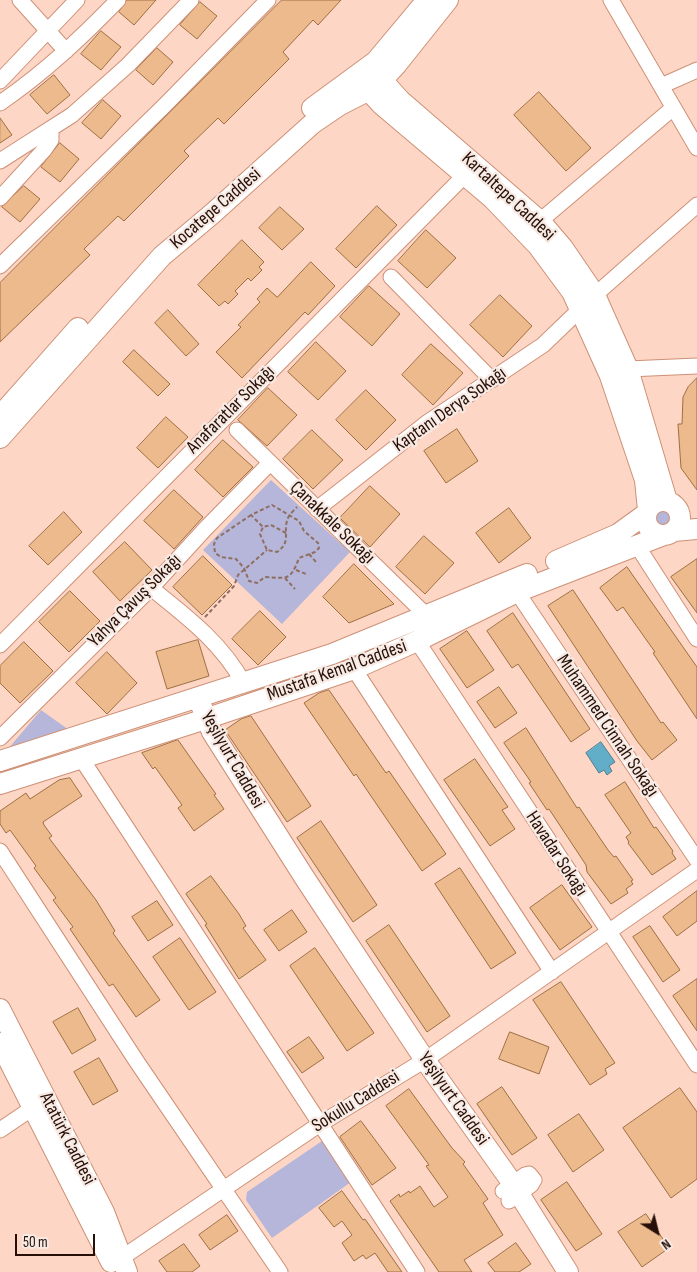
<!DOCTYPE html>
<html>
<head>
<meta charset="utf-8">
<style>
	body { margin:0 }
	#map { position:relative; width:697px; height:1272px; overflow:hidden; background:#fed6c5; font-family:"Sofia Sans Condensed",sans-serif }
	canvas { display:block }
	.north { position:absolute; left:632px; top:1207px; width:50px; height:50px; -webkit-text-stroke:4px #f7eae4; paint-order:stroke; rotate:144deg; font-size:14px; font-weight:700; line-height:20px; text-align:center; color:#250f06 }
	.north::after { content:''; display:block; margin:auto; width:18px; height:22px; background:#250f06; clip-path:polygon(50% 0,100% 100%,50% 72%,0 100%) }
	.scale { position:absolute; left:15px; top:1234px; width:80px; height:22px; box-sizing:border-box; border:2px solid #250f06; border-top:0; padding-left:6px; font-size:15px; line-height:18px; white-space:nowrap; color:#250f06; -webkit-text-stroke:4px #f7eae4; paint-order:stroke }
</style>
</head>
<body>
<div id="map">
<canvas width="697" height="1272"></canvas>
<div class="north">N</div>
<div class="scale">50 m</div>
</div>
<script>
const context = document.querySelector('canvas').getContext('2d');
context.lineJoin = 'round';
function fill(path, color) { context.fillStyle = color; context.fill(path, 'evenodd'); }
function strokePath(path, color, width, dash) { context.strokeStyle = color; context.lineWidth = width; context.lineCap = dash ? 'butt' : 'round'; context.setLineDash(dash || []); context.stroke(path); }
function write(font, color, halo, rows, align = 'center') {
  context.font = font + ' "Sofia Sans Condensed",sans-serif'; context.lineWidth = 4.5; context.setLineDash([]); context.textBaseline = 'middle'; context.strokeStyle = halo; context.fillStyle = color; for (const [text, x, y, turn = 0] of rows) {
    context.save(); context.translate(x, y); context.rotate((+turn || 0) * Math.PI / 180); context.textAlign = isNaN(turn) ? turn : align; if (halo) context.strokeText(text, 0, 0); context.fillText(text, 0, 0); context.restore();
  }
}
fill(new Path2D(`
	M271 480 350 552 282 624 203 550Z
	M653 518a10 10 0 1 1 20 0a10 10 0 1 1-20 0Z
	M41 710 69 730 8 749Z
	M322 1141 326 1143 351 1182 272 1238 246 1200 247 1192Z`), '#b5b6da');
const water = new Path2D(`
	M601 742 615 762 609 766 612 771 607 775 604 770 599 773 586 753Z`);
fill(water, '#62adc8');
strokePath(water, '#507e8e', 1);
const building = new Path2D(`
	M127 0H156L134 25 119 12Z
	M282 0H341L318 25 313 20 283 52 289 59 224 124 218 118 184 151 189 156 124 221 118 216 84 249 90 255 0 342V283Z
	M200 2 217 16 197 39 180 25Z
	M101 31 121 47 101 70 81 54Z
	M157 48 173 62 153 85 136 70Z
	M54 75 70 95 47 114 30 95Z
	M539 92 591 148 566 171 514 115Z
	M103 100 121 116 101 139 82 123Z
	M0 118 12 135 0 143Z
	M60 143 79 159 60 182 41 167Z
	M24 186 40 199 20 222 2 207Z
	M377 206 397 225 356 268 336 249Z
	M280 207 304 229 282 250 259 228Z
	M426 230 456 258 427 288 398 261Z
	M242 240 264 262 259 267 262 270 251 281 248 278 235 291 238 294 228 304 225 301 219 306 198 285Z
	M311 262 335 286 308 315 305 312 242 378 216 352 241 327 238 325 260 302 257 299 267 288 277 297Z
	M369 286 400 314 372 346 340 317Z
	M500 295 532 326 503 357 470 325Z
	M168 310 199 344 186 356 155 323Z
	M316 342 346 371 318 400 288 372Z
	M431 344 463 373 433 405 402 375Z
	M134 350 170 384 158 396 123 362Z
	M697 378V490L681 468 678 424H682L683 397 688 387Z
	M268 388 297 415 267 446 238 420Z
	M366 390 396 420 366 450 336 420Z
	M166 417 188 437 158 468 137 448Z
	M457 429 478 461 446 483 424 451Z
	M312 430 343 460 313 489 283 459Z
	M223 440 253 467 223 497 195 470Z
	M370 486 400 514 370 547 340 518Z
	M174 490 203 517 174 549 144 521Z
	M509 508 531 538 499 563 476 533Z
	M64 512 82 532 48 565 29 546Z
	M424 536 454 563 425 594 396 567Z
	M125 542 152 570 120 601 93 572Z
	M203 556 232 585 202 615 173 587Z
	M697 559V613L671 577Z
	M354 564 394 604 349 623 323 597Z
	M627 567 697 667V719L653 653 655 652 623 607 617 611 600 588Z
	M573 590 661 723 663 722 677 740 652 760 637 741 548 606Z
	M70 591 100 621 69 652 39 622Z
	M260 611 286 637 258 665 232 639Z
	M513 613 590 729 571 742 518 664 512 668 487 631Z
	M467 631 494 670 467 688 440 649Z
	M198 640 209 676 167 689 156 652Z
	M24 642 53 671 20 703 0 683V666Z
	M107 652 137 683 107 714 76 683Z
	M499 687 517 713 495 728 477 702Z
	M329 690 386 773 389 771 446 854 422 871 356 774 354 776 304 703 319 693Z
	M251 716 311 806 287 822 225 730 241 719Z
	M526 728 577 808 579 807 608 850 614 857 616 856 633 880 631 881 633 884 626 889 628 893 611 904 587 872 586 865 549 809 547 810 529 783 531 782 504 743Z
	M178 740 216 794 214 795 224 809 194 831 178 808 182 805 155 767 153 769 142 753Z
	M475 759 508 807 502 810 515 829 490 846 444 780Z
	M70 778 82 796 43 822 44 825 52 836 49 838 96 900 115 931 113 933 160 1000 136 1017 113 984 109 986 70 929 73 927 53 900 56 898 34 868 36 866 10 830 6 833 0 824V811L26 793 30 799 59 780Z
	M625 782 654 828 656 827 673 851 672 853 676 859 652 875 628 843 629 842 626 837 631 833 605 795Z
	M321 821 377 905 353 922 297 838Z
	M460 868 516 953 491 969 435 884Z
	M211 876 239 914 246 926 243 928 266 960 239 979 205 925 207 924 186 894Z
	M562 885 592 927 560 950 530 908Z
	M697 891V921L677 936 663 917Z
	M157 901 173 925 148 941 132 917Z
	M292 910 307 932 279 951 264 930Z
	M389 925 450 1016 427 1032 366 941Z
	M650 926 680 970 663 982 633 937Z
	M180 938 216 992 189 1010 153 957Z
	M315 948 374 1033 347 1051 290 966Z
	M697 979V1031L673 996Z
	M561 982 615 1063 605 1069 607 1074 590 1085 533 1000Z
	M78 1008 96 1040 72 1054 53 1022Z
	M510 1032 549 1047 539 1074 499 1059Z
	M309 1037 324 1058 302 1073 287 1052Z
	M99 1058 118 1091 93 1105 74 1072Z
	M502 1087 537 1138 512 1155 477 1104Z
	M680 1088 697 1112V1179L671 1198 623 1128Z
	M409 1089 452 1148 465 1162 463 1164 488 1199 483 1203 503 1235 464 1260 472 1272H439L390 1201 399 1194 400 1197 409 1191 410 1193 420 1186 434 1207 448 1197 426 1166 429 1165 386 1106Z
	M579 1114 604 1150 573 1172 548 1135Z
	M361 1121 396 1168 372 1185 340 1137Z
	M567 1182 602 1234 576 1251 541 1200Z
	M342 1191 363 1220 365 1219 402 1272H388L375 1253 366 1259 363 1255 354 1261 342 1243 352 1235 342 1221 334 1227 319 1208Z
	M646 1214 669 1248 642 1267 618 1232Z
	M227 1215 238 1231 210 1250 199 1235Z
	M516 1243 531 1264 519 1272H495L488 1263Z
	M184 1244 200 1266 192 1272H167L159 1261Z`);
fill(building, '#ecba8c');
strokePath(building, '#9d6f42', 1);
const minor = new Path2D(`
	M20 0 66 51
	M611 0 697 148
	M0 81 77 0
	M661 86 697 70
	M0 103C44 73 81 38 118 0
	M0 161 72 115 128 65 191 0
	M0 198 44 150 51 140V129
	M540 221 673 108
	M0 266 164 106 268 0
	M391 277 492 380
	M628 369 697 366
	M237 430 427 616
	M317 509 428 422 543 345 595 295 697 205
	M636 544 697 639
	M151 588C186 616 222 643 244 684
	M517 592 697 860
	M417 641 697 1065
	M0 645 464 176
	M354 669 552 972
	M0 738 151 588 206 528 270 463
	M81 758 417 1272
	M0 851 137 1062 280 1272
	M0 1130 34 1107
	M503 1191 525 1175 529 1174 534 1180 531 1185 509 1201
	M114 1263 320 1124 425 1060 697 870`);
const major = new Path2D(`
	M374 71 400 100 540 221 563 248 595 295 628 369 667 501
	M369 79V91L381 104 492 198 538 246 572 292 610 376 645 480 648 510
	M312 108 376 61 427 0
	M0 416 78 328
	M0 438 162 256 212 214 312 124 340 105 377 86 397 64 448 0
	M646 518a17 17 0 1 1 34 0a17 17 0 1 1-34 0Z
	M674 531 697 529
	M556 561 618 534 647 513
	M201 705 212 732 306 880 425 1060 513 1184 568 1272
	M0 761 332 654 527 574
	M0 784 190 724 354 669 417 641 517 592 664 535
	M0 1009 104 1212 127 1272
	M0 1043 111 1262`);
strokePath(minor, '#ce9076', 17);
strokePath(major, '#ce9076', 22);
strokePath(new Path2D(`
	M251 515 217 538 214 544 215 553 221 557 236 559 244 568 249 581 257 583 265 577C287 578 290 582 299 558L315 552 319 548 318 543 304 531 299 521 272 505 251 515 263 527
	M286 533 271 525 263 527 260 534 267 550 277 552C293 541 281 531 289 516 291 513 295 509 297 507
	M309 554 316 562
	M296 570 306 574
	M285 578 295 589
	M205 617 234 586 238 575 267 550`), '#8e6f62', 2, [4, 2.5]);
strokePath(minor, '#fff', 15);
strokePath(major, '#fff', 20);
write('19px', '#250f06', '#f7eae4', [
	["Kartaltepe Caddesi",508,197,43],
	["Kocatepe Caddesi",216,209,-41],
	["Anafaratlar Sokağı",231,410,-45],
	["Kaptanı Derya Sokağı",450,410,-35],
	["Çanakkale Sokağı",332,523,44],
	["Yahya Çavuş Sokağı",135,601,-45],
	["Mustafa Kemal Caddesi",337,671,-20],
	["Muhammed Cinnah Sokağı",607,726,56],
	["Yeşilyurt Caddesi",232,760,60],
	["Havadar Sokağı",556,854,57],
	["Yeşilyurt Caddesi",453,1099,55],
	["Sokullu Caddesi",356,1102,-32],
	["Atatürk Caddesi",67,1139,63]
]);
</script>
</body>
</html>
